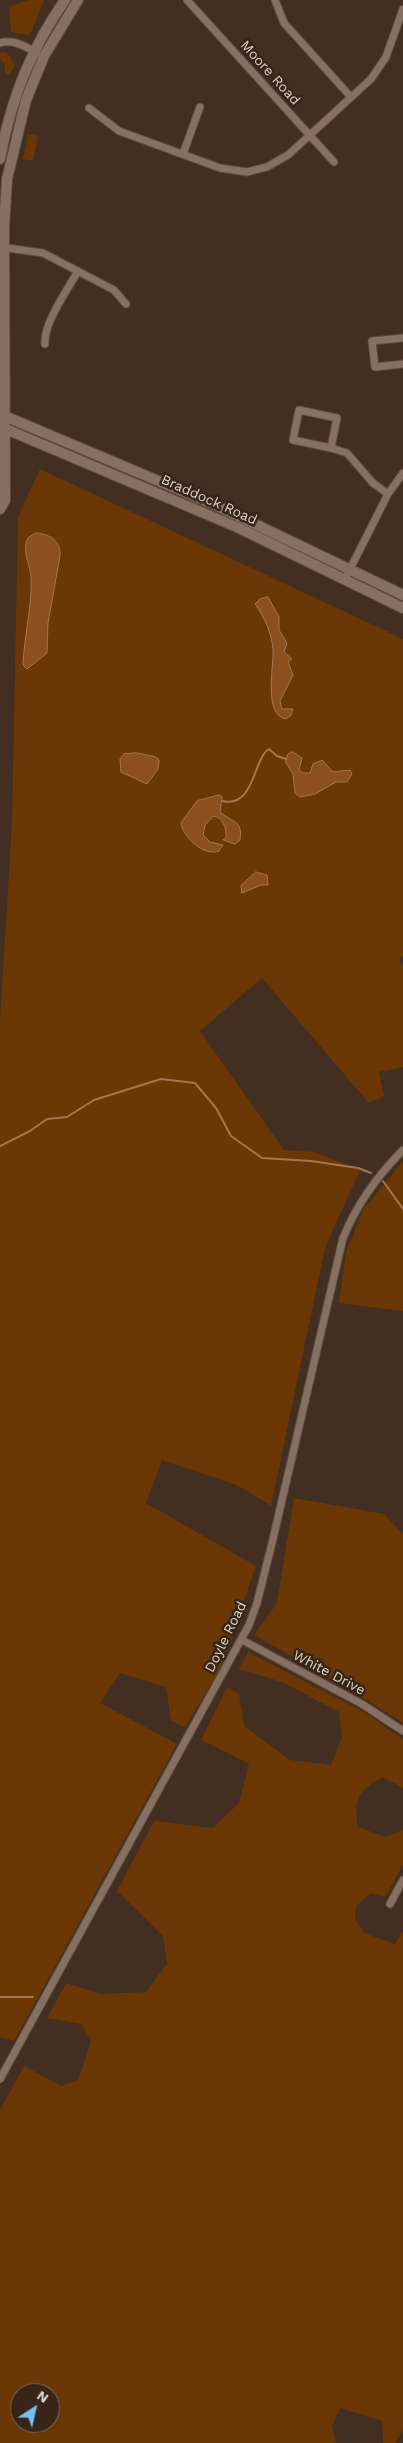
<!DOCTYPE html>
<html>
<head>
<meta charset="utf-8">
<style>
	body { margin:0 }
	#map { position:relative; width:403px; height:2443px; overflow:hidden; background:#422f22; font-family:"Work Sans",sans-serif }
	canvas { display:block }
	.north { position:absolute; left:10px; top:2383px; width:50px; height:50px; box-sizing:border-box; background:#372518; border:1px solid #796a5f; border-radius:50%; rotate:35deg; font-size:14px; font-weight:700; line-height:20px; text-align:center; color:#ddd1c9 }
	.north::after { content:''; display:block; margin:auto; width:18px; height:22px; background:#6fc2f4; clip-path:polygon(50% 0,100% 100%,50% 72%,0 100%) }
</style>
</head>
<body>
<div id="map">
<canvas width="403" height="2443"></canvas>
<div class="north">N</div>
</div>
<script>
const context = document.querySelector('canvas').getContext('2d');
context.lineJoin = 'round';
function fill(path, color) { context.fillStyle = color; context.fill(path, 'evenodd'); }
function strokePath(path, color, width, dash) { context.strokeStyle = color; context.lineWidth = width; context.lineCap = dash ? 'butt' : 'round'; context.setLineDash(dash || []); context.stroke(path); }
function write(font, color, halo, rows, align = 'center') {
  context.font = font + ' "Work Sans",sans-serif'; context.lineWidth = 5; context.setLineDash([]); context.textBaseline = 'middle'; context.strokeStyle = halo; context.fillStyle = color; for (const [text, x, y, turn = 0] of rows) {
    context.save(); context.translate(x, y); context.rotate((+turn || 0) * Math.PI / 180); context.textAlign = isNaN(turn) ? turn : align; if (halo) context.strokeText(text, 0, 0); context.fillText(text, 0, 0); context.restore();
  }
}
fill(new Path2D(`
	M28 0H44L30 35 11 32 9 7Z
	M4 52 9 55 15 66 8 75 5 73V64L0 59V53Z
	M28 134 38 136 33 161 23 159Z
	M40 469 403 639V956L399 960 403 966V1067L379 1072 384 1096 369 1103 262 978 200 1031 284 1150 314 1152 360 1170 325 1248 271 1506 237 1485 162 1460 146 1503 256 1566 221 1668 185 1727 171 1721 166 1687 120 1673 100 1703 177 1744 14 2041 0 2037V1020L12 823 18 517Z
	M403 1161V1311L339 1303 346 1252 363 1210Z
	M294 1498 384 1514 403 1534V1723L340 1683 254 1635 277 1603Z
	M248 1652 364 1712 403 1739V1788L383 1777C359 1789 353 1800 358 1827L385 1837 403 1830V1865L385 1897 371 1893 356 1906 355 1919 364 1933 395 1944 403 1931V2431L395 2443H383L382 2421 340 2408 332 2426 336 2443H0V2110L24 2066 61 2086 78 2080 91 2041 82 2024 47 2018 66 1983 101 1994 146 1992 167 1964 163 1936 117 1891 154 1821 213 1828 239 1803 249 1764 201 1740 227 1687 239 1694 244 1726 290 1760 331 1765 342 1737 339 1712 282 1682 239 1669ZM20 2393H50V2423H20Z`), '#6b3704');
const water = new Path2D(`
	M36 533C50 534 61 541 60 556L48 623 47 653 27 669 23 665C24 636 32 609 31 579 31 565 21 551 28 538Z
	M268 597 279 617V630L287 643 284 652 292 659 288 662 293 675 280 701 282 709H293L291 715 286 719C263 715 274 666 273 650 272 634 264 616 255 604L260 599Z
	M293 752 302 758 299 770 303 773H310L313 764 322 760 333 772 350 770 352 774 347 782H336L315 794 300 797 295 793 293 774 285 761 288 754Z
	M137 753 156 757 159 760 158 769 147 784 121 772 120 759 124 754Z
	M220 795 222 797 220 812C233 823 243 820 240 840L235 844 223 840 226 838C227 829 223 817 213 816L205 825 203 835 210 842 223 845 219 851C204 857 183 837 181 823L197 801Z
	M256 872 267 875 268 885H261L242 893 241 886Z`);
fill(water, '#8b501d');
strokePath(water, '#a47751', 1);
strokePath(new Path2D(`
	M222 801C255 809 253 758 269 749L277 756 286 759
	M0 1146 30 1131 47 1119 67 1117 94 1100 161 1079 195 1083 216 1108 231 1136 262 1158 311 1161 358 1168 371 1173
	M383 1181 403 1209
	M0 1997H33`), '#a47751', 2);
const street = new Path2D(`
	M187 0 334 162
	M275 0 284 23 351 97
	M0 43C13 39 25 46 37 53
	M89 108 119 131 220 168 247 172 267 167 288 155 371 79 386 57 403 9
	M183 154 200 107
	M0 247 43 253 114 290 126 304
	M403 338 372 341 375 367 403 364
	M45 344C43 324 68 289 78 271
	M299 410 337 418 331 448 293 440Z
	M331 448 347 453 373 483 388 494
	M345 579 388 494 403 473
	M242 1640 362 1704 403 1731
	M390 1904 403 1880
	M0 2079 249 1625 257 1603 273 1539 343 1238C357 1204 377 1176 403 1150`);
const secondary = new Path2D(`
	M0 159C10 102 32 47 65 0
	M0 414 213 504 403 595
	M1 427 239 528 403 608
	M0 509 5 500 4 228 7 179 26 100 44 56 78 0`);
strokePath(street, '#5b4b3f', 9);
strokePath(secondary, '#5b4b3f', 12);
strokePath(street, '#867061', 7);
strokePath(secondary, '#867061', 10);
write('14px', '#ddd1c9', '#372518', [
	["Moore Road",270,73,48],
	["Braddock Road",209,500,24],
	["Doyle Road",226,1637,-64],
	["White Drive",329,1673,28]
]);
</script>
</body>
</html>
